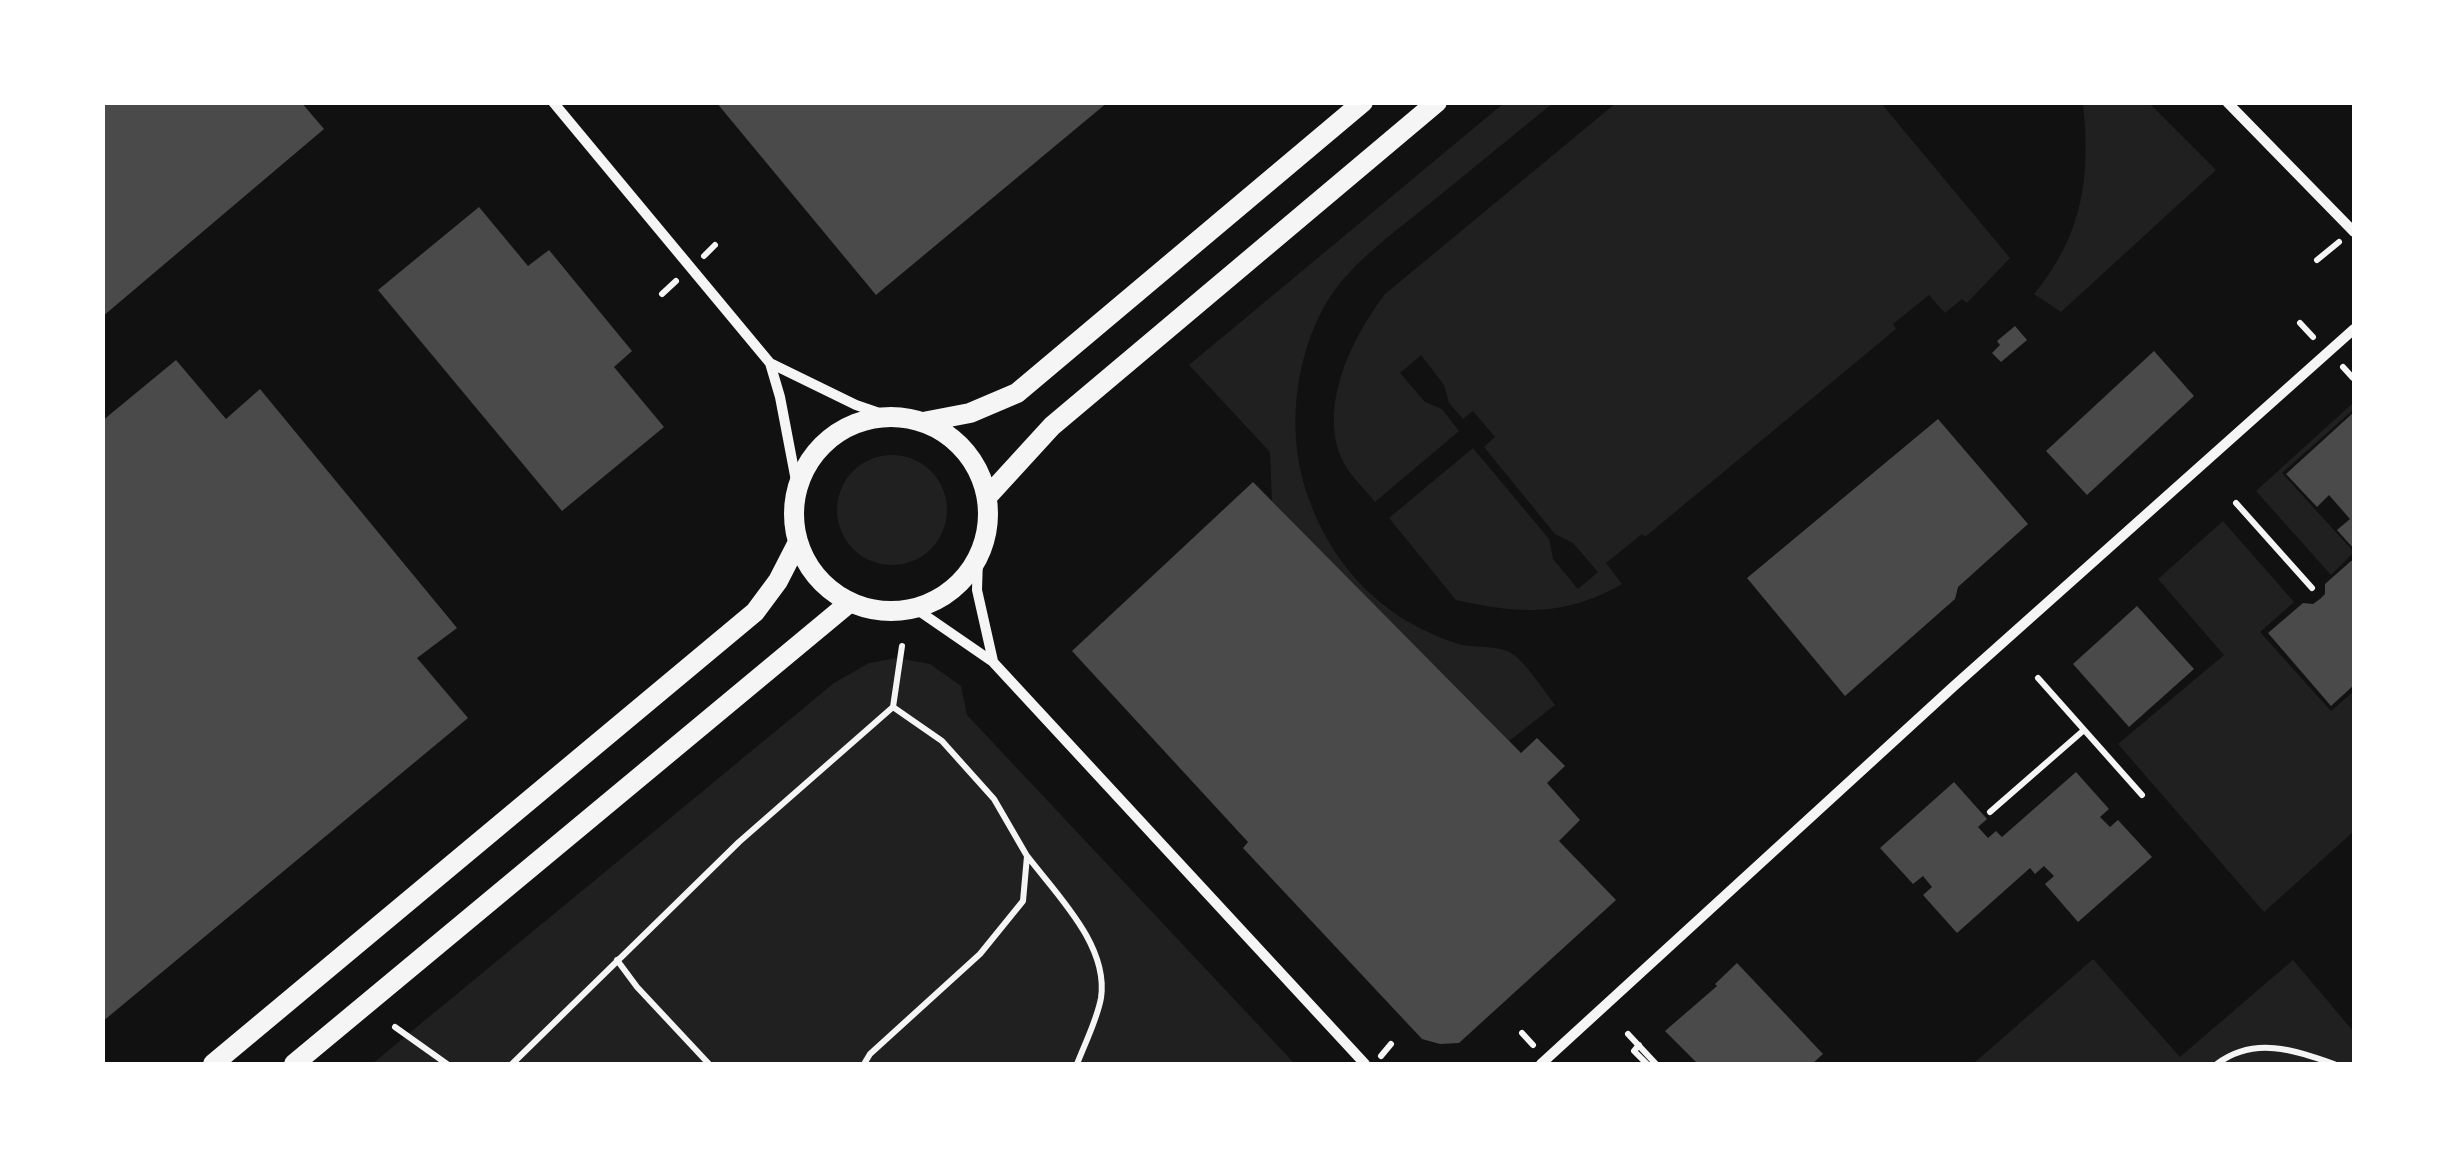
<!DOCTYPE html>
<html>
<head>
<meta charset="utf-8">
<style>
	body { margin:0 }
	#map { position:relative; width:2457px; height:1167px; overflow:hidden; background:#111; font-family:"Open Sans",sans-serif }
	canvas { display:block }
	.frame { position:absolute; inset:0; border:105px solid #fff; pointer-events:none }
</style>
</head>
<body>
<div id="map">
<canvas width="2457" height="1167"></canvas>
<div class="frame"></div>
</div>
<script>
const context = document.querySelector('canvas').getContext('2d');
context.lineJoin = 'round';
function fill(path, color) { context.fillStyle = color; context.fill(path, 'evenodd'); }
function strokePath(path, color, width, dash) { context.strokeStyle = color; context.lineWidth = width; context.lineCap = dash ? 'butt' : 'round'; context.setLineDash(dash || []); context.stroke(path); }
fill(new Path2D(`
	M1504 103H1553C1510 138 1467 173 1423 209 1391 235 1353 262 1330 297 1298 347 1288 416 1301 473 1314 527 1345 577 1390 610 1409 624 1436 637 1458 644 1474 648 1497 645 1511 653 1524 660 1545 692 1555 705L1509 741 1272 501 1270 452 1189 365Z
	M1616 103H1881L2010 258 1967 303 1962 299 1945 313 1929 295 1893 324 1896 329 1645 537 1642 534 1606 563 1622 584C1564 617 1520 614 1456 600L1389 518 1473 448 1549 539 1553 559 1578 589 1598 572 1573 543 1555 534 1484 447 1495 437 1473 411 1463 419 1449 403 1444 385 1421 355 1400 373 1425 402 1442 409 1459 431 1375 502C1365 489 1347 473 1341 457 1319 404 1353 336 1385 294Z
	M2083 103H2149L2216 170 2061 312 2034 294C2083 235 2091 176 2083 103Z
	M2354 402V409L2282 473 2354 552 2331 575 2256 491Z
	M837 510a55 55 0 1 1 110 0a55 55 0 1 1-110 0Z
	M2223 521 2294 602 2260 632 2331 711 2354 691V831L2264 912 2118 744 2224 655 2158 579Z
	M897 658 930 664 961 686 967 715 1295 1064H372L834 683 869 663Z
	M2093 959 2180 1057 2293 960 2354 1032V1064H1973Z`), '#202020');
fill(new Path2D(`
	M102 102H301L324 129 102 317Z
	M716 102H1108L876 295Z
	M479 207 528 266 549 250 632 351 614 367 664 427 562 511 378 290Z
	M2015 326 2027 340 2001 362 1992 353 2000 345 1997 341Z
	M2154 351 2194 396 2087 495 2046 451Z
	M176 360 226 419 260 389 457 628 417 658 468 718 102 1022V421Z
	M2354 412V549L2337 530 2350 519 2329 495 2317 507 2286 474Z
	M1938 419 2028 524 1958 587 1955 599 1845 696 1747 578Z
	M1253 482 1521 753 1537 738 1565 766 1547 783 1580 820 1559 841 1616 900 1459 1043 1440 1044 1422 1039 1243 848 1248 842 1072 651Z
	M2351 561H2354V685L2331 706 2268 633 2303 603 2313 604 2320 599 2325 594V584Z
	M2137 606 2194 669 2129 727 2073 664Z
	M2076 772 2109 809 2100 817 2110 827 2118 820 2152 857 2078 922 2045 884 2054 876 2044 866 2035 874 2030 868 1957 933 1923 895 1932 887 1923 876 1913 884 1880 848 1954 782 1987 819 1978 827 1988 838 1996 831 2002 837Z
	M1737 963 1823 1054 1812 1064H1698L1665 1031 1717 986 1715 984Z`), '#4a4a4a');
strokePath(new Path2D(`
	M704 256 715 245
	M2317 260 2339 242
	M662 294 676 281
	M2300 323 2313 337
	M2343 367 2353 378
	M2236 503 2312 588
	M2038 678 2142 795
	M1990 812 2084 730
	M1028 857C1057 895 1109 946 1101 998 1097 1020 1085 1043 1077 1064
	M617 960 637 987 709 1064
	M395 1027 447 1064
	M1522 1033 1533 1045
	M1628 1034 1656 1064
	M1639 1045 1634 1051 1647 1064
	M1381 1056 1391 1044
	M512 1064 739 842 893 707 902 646
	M864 1064 870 1054 980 954 1023 901 1027 856 994 799 942 741 893 707
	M2217 1064C2254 1036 2294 1050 2334 1064`), '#f5f5f5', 6);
strokePath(new Path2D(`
	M553 102 770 363 856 405 891 417
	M2227 102 2354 232
	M770 363 780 397 797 486
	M978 558 977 590 993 661
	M916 609 993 662 1365 1064
	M1541 1064 1954 686 2354 329`), '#f5f5f5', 10);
strokePath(new Path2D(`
	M794 514a97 97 0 1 1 194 0a97 97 0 1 1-194 0Z
	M923 422 970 413 1017 393 1363 102
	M987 497 1052 426 1437 102
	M213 1064 755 612 778 581 797 544
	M294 1064 849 603`), '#f5f5f5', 20);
</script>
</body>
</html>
